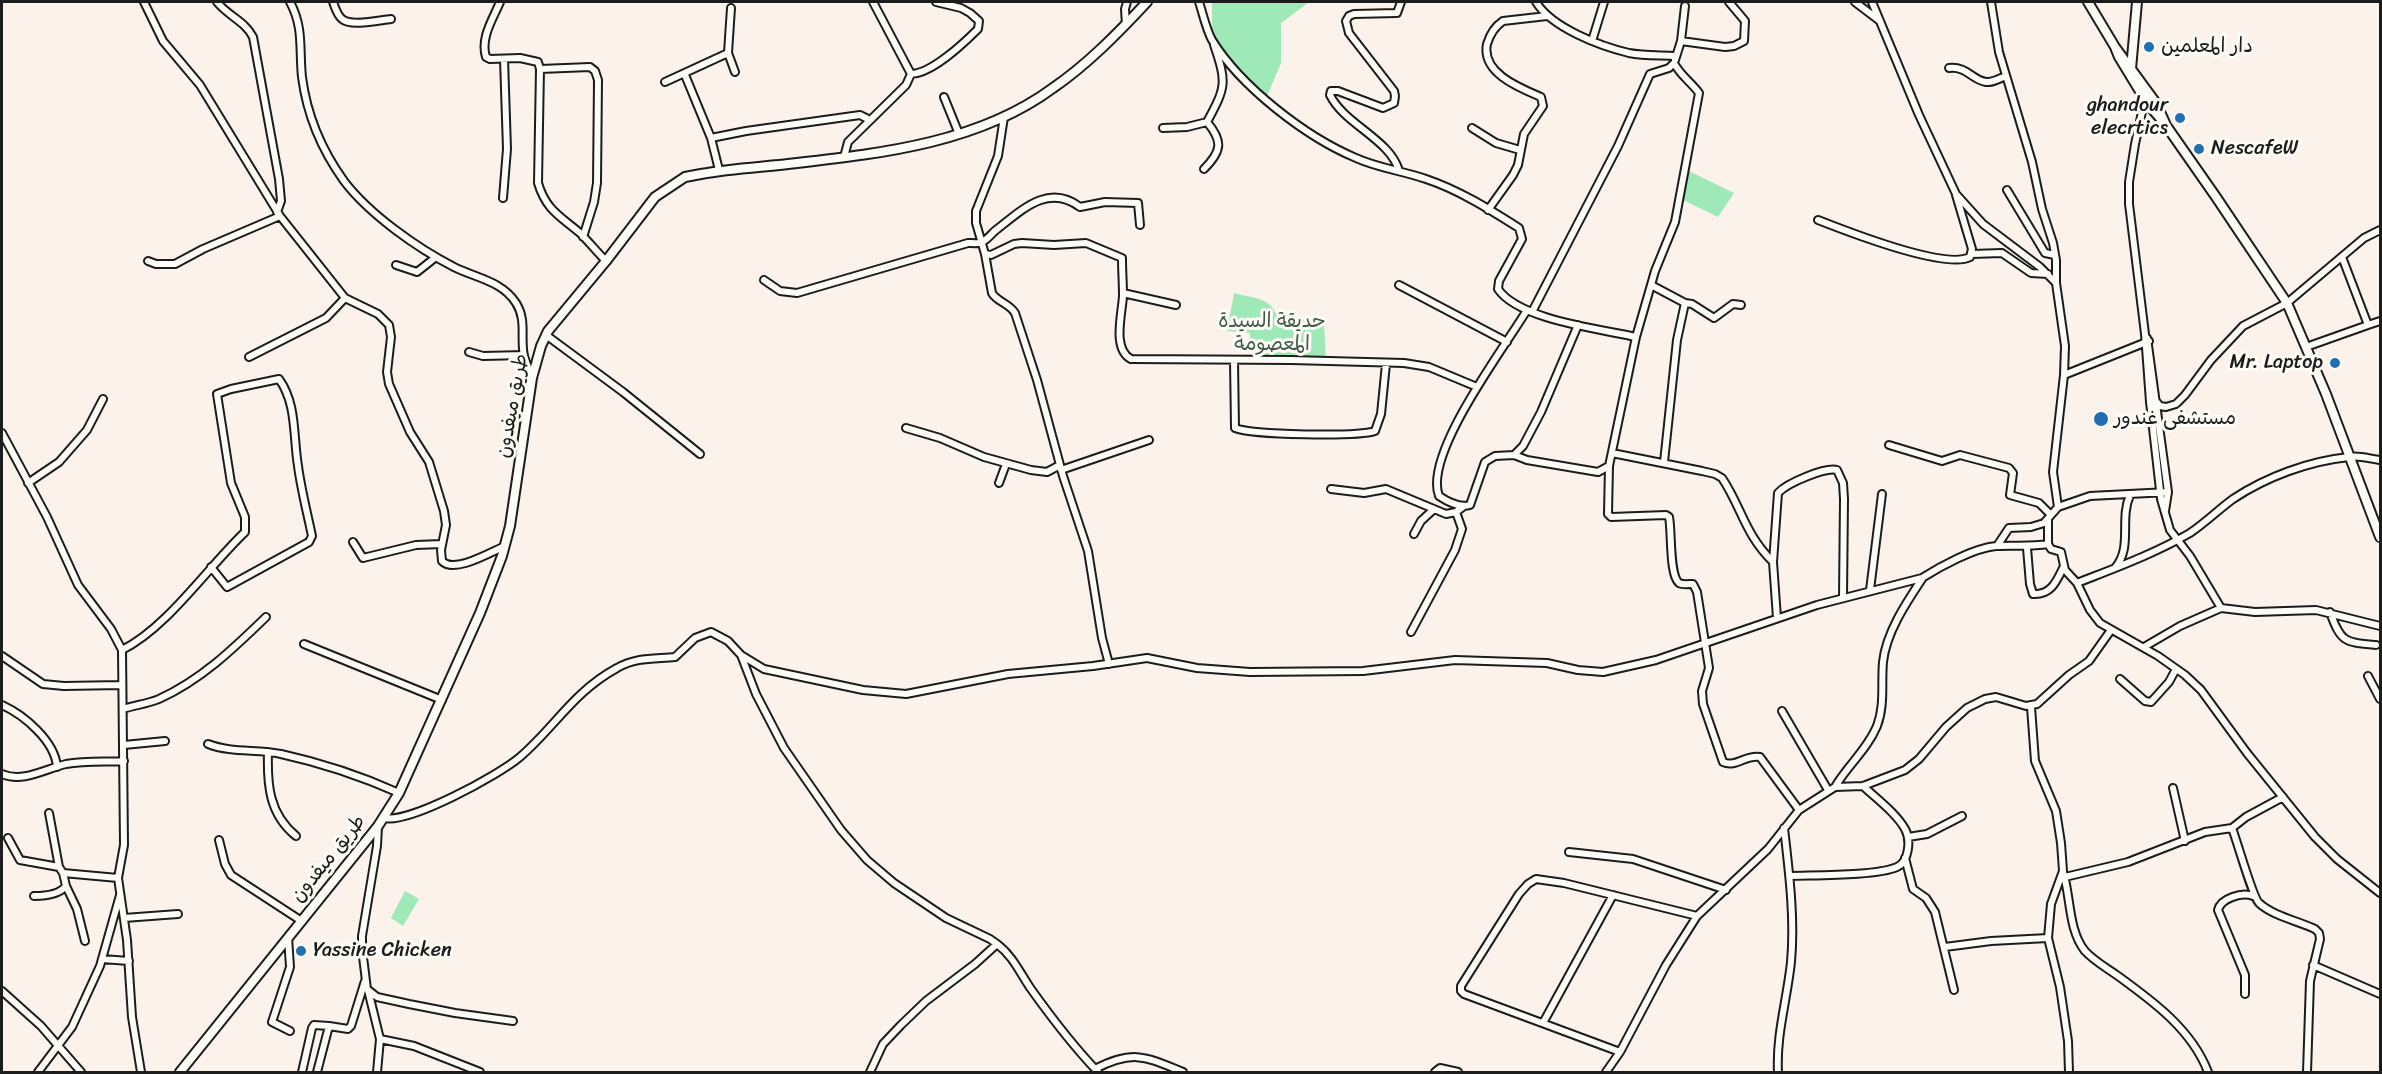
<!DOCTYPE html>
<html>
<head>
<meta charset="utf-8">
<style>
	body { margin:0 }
	#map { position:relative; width:2382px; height:1074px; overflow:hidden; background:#fcf2ec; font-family:Sriracha,sans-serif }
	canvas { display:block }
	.frame { position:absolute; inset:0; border:3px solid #1c1c1c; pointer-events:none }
</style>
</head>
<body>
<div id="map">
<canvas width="2382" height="1074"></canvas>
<div class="frame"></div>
</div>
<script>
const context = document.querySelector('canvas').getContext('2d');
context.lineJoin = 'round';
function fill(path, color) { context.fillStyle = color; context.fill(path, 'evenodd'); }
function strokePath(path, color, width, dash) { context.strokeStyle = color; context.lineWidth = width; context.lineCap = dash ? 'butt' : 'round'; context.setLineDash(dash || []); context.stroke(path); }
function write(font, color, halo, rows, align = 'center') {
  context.font = font + ' Sriracha,"Playpen Sans Arabic",sans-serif'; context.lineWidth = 6; context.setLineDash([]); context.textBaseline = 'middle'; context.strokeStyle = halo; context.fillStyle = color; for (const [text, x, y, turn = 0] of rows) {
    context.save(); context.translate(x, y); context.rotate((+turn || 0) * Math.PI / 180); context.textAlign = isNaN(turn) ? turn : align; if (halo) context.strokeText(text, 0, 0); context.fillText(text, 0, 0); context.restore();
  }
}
fill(new Path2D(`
	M1212 2H1309L1281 23V63L1265 101 1212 39Z
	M1689 171 1734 193 1718 217 1683 200Z
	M1234 293C1249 298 1267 296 1275 312L1288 318 1324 323 1326 359 1288 358 1249 352 1250 333 1227 331Z
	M405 891 419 899 403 926 391 918Z`), '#9fe8b7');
const minor = new Path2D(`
	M144 2 163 41 200 85 280 216 345 298 378 314 389 325 391 337 387 372 389 384 410 432 429 462 444 511 446 525 441 550 442 561C454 574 491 552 505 546
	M217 2C228 16 245 21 253 37L279 179 281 201 277 212
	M290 2C304 28 299 49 302 77 307 116 321 149 344 181 369 214 417 248 454 267 476 278 502 281 516 303 527 320 520 338 524 356 526 363 529 371 532 378
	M333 2C335 7 337 15 342 19 351 27 380 20 391 19
	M500 2C493 19 480 38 486 57L490 59 520 58 538 62 540 69 538 183C546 210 560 216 580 233 589 242 597 252 606 261
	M1199 2C1203 14 1206 29 1212 40 1241 87 1306 137 1356 158 1378 168 1403 171 1426 179 1459 190 1489 209 1519 228L1522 239 1499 281 1498 289C1519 320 1601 329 1636 337
	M1536 2C1552 28 1600 46 1629 53 1644 56 1661 55 1676 56
	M1855 2 1880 21
	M1872 2 1919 115 1956 194 1983 224 2040 267 2055 282
	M1991 2 1999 52 2032 162 2042 209 2053 243 2056 260V283L2065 346 2064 375 2149 341
	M1126 25 1125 9 1127 2
	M1592 41 1604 2
	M1681 41 1685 6
	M728 53 735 72
	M1675 60 1681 41 1725 47 1734 46 1744 41 1745 21 1729 2
	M1949 68C1967 66 1972 80 1986 82 1993 83 2000 78 2006 76
	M540 69 590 67 595 71 598 80 597 183 594 202 583 237
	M911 74C931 74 964 43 978 29L979 21 970 13 961 8 936 2
	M685 75 711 138 719 170
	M665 82 728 53 731 8
	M944 97 959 134
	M2149 100 2142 112 2135 144 2129 182V204L2145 334 2150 402 2161 499 2170 530 2190 556 2221 608
	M1004 117 998 156 976 211V223L985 254 992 293C997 302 1009 303 1015 313L1037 380 1063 476 1088 551 1102 638 1109 664
	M1163 128 1187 127 1207 122C1226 87 1227 83 1214 45
	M1472 128 1496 143 1520 150
	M711 138 746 131 860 115 870 120
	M844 157 848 142 906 85 911 74 873 2
	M1204 169C1222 151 1223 141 1207 122
	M1399 171C1391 140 1344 124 1330 95L1331 91H1338L1383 108 1394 103 1395 96 1394 91 1349 33 1346 21 1349 16 1354 14 1397 13 1401 2
	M2007 190 2045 253 2055 255
	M503 198 507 149 504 59
	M1488 210 1513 175 1518 165 1524 134 1543 106 1541 97C1520 88 1481 73 1487 44 1490 34 1494 27 1503 21L1547 16
	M1818 220C1846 231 1945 270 1970 257L1972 249 1956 195
	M985 254 991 255 1014 244 1022 243 1054 245 1086 243 1122 258C1122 271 1123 283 1123 296 1122 314 1112 349 1131 359L1291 360 1404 363 1429 367 1477 387
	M1972 254 2002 253 2031 273 2048 274
	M2342 257 2368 325 2380 321
	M148 261 156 264H175L203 249 280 216
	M396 265 417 272 436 257
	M764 280 780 291 797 293 968 243C972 243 979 244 982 242 987 240 992 233 996 230 1022 210 1048 183 1080 207L1105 202 1138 203 1140 225
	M1399 285 1507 342
	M1651 285 1685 303
	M1123 293 1176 305
	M1527 310C1505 347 1423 454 1439 496 1448 502 1460 508 1470 505L1485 462 1495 456 1514 455 1523 446 1541 412 1578 325
	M1532 312 1618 146 1650 74 1669 68 1674 63C1680 75 1691 82 1699 93L1675 222 1655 271 1636 337 1609 466 1608 514 1611 517 1666 515 1669 517C1672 531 1669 575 1679 583 1683 585 1689 584 1693 584L1697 592 1709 668 1702 691 1703 704 1723 762C1736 768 1746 754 1760 757L1799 810 1835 787
	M546 335 623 392 700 454
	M2147 338 2168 492 2165 511
	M2306 347 2368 325
	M469 352 483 356 524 355
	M249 357 326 318 345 298
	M1234 360 1235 428C1253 435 1356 437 1375 431L1381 414 1386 364
	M2150 402 2156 401 2160 406 2166 407 2176 404 2185 395 2211 360 2243 326 2287 303 2364 238 2380 230
	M906 428 940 438 984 457 1031 470 1047 472 1060 465
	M2 433 47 517 78 585 111 629 122 650 124 845 118 878 127 940 132 1017 141 1072
	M1889 445 1942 461 1960 455 2009 468 2013 473 2010 495 2039 503 2051 515
	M1612 453 1702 471 1715 474 1722 478C1742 508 1744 533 1773 562L1777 618
	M1514 455 1527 460 1598 472 1609 466
	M2380 460C2370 459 2359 455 2349 457 2309 461 2266 477 2233 499 2218 510 2205 523 2190 533 2154 554 2115 568 2077 583L2090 610 2100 623 2158 656 2185 675 2201 690 2247 753 2315 837 2337 859 2380 893
	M1664 462 1677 340 1685 303 1692 304 1714 318 1733 304 1741 305
	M1061 470 1149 440
	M28 483 59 462 87 430 103 399
	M999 483 1006 464
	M1331 489 1364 493 1386 489 1446 514 1456 512 1464 506
	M2058 507 2053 472 2064 375
	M2048 520V544L2051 549 2061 552 2065 570 2077 583
	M1414 534 1421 521 1434 509
	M353 542 363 558 416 545 442 544
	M1997 546 2009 528 2031 527 2044 523 2058 507 2090 496 2168 492
	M2027 548 2030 584 2033 594C2052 595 2057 580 2064 566
	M1773 562 1778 493C1787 483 1825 467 1837 470L1843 483 1844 499 1843 597
	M2115 568C2133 547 2119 520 2130 495
	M1922 579C1906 603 1886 633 1883 662 1881 684 1885 705 1877 726 1867 750 1847 766 1835 787L1863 786 1905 770 1919 759 1946 727 1967 708 1985 699 1996 697 2026 706 2037 704 2069 675 2089 661 2111 630
	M1870 590 1882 494
	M2330 612C2341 643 2345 642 2376 645
	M1411 632 1455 550 1462 529 1456 512
	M304 644 442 700
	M2144 647 2180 626 2221 608 2255 612 2316 610 2380 626
	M122 650C167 628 208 567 245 532V517L231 483 217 394 231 389 279 379C297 404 293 436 298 466 301 489 307 512 312 536L309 542 227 587 211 567
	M741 655 756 694 784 748 841 830 867 860 894 883 946 918 990 939 997 944
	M2 656 43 684 64 686 121 685
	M2368 676 2380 699
	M2120 679 2145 701 2151 702 2169 682 2176 669
	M2 705C24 715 55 741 57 767
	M2031 707 2035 761 2056 811 2061 843 2063 871 2051 904 2048 938 2060 987 2068 1041 2069 1072
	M123 709C135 705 147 704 159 699 201 680 233 649 266 617
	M1782 711 1828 790
	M208 744C231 753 257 749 281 754 322 763 361 776 399 793
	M124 745 165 741
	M268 752C267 785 269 814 296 836
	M2 774C23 783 45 769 66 764 85 761 105 762 124 761
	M2173 788 2185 841
	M49 813 59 867
	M384 818C409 824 499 775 520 757 555 727 573 692 617 668 636 657 654 659 675 657L695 638 711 632 728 641 741 655 764 669 863 690 906 694 1008 674 1093 666 1147 658 1197 668 1250 672 1363 671 1455 660 1547 663 1578 670 1603 672 1656 660 1817 605 1922 578C1941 566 1974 548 1996 546 2014 545 2030 547 2048 544
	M378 826 377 846 362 936V949L367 989 377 997 409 1004 455 1013 513 1021
	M2232 828C2237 841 2253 898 2259 903 2273 916 2298 921 2315 929L2319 933 2320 939 2310 981 2307 1072
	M1908 837 1927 834 1962 816
	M8 838 20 860 59 867 63 873 118 878
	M219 840 225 864 231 875 300 920
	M1569 852 1633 859 1726 890
	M1905 858 1913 889 1926 898 1935 912 1954 990
	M2063 872C2071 897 2068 930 2085 951 2094 961 2107 968 2118 976 2154 1002 2192 1030 2208 1072
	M1790 876C1814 875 1877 876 1897 867 1909 862 1911 840 1905 829 1896 813 1877 799 1863 786
	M2065 877 2128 862 2205 832 2232 828 2246 817 2283 797
	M66 886 77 909 85 941
	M34 896C45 896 59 895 66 886L63 873
	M124 918 178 914
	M288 937 290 967 272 1022 290 1031
	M1945 947 1991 941 2048 938
	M102 959 129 961
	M2313 965 2380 994
	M368 990 380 1039 377 1072
	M2 991 41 1026 81 1072
	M2245 994V975L2218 910C2221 898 2242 892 2253 896
	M1543 1023 1613 895
	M380 1039 414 1046 480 1072
	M1620 1052 1464 994 1461 991V986L1519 894 1528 884 1536 879 1564 883 1697 916
	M1095 1069C1134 1049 1146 1057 1183 1072
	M38 1072 72 1027 100 966 120 895
	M302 1072 312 1028 314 1025 329 1026
	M317 1072 329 1026 348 1029 351 1026 365 981
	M870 1072 883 1044 901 1025 926 1001 975 964 997 944C1013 956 1020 973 1031 989 1051 1017 1074 1047 1098 1072
	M1435 1072 1440 1068 1458 1072
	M1606 1072 1620 1052 1666 965 1697 916 1768 849 1799 810
	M1778 1072C1776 1035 1787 1000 1791 962 1795 918 1789 872 1784 828`);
const major = new Path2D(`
	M2088 2 2115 47 2156 103 2165 123
	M2115 47 2119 57 2147 103 2165 124 2216 197 2287 303 2326 394 2380 537
	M2131 69 2137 2
	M180 1072 378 826 399 793 480 613 502 556 510 526 532 378 541 346 548 331 606 261 655 197 685 177 701 174C733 168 765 167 797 163 885 153 980 142 1053 88 1088 64 1119 32 1147 2`);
strokePath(minor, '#1c1c1c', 10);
strokePath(major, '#1c1c1c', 12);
strokePath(minor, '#fdfcf7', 6);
strokePath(major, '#fdfcf7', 8);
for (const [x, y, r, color] of [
	[2149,47,6,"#1f6fb2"],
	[2180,118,6,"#1f6fb2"],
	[2199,149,6,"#1f6fb2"],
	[2335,363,6,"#1f6fb2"],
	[2101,419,8,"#1f6fb2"],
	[301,951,6,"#1f6fb2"]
]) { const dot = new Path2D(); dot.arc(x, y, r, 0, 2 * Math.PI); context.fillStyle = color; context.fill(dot); strokePath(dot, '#fdfcf7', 2); }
write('20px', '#1c1c1c', '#fdfcf7', [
	["دار المعلمين",2161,47],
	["ghandour",2168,106,"right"],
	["elecrtics",2168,129,"right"],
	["NescafeW",2211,149],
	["Mr. Laptop",2323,363,"right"],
	["مستشفى غندور",2114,419],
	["Yassine Chicken",313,951]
], 'left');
write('20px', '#43594a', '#fdfcf7', [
	["حديقة السيدة",1272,322],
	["المعصومة",1272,345]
]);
write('20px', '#1c1c1c', '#fdfcf7', [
	["طريق ميفدون",513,406,-80],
	["طريق ميفدون",329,859,-51]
]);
</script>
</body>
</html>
